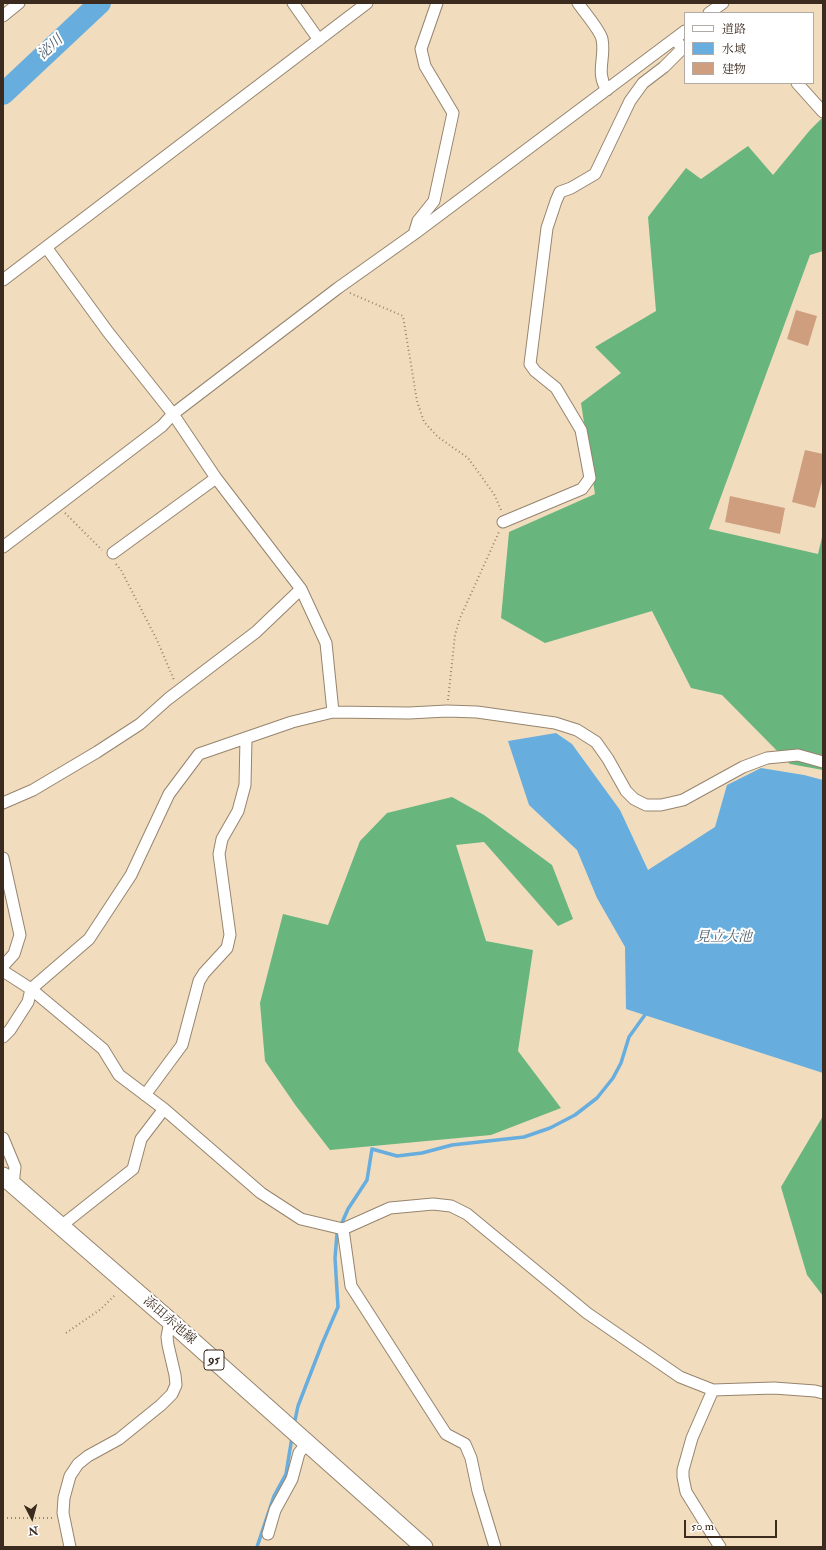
<!DOCTYPE html>
<html>
<head>
<meta charset="utf-8">
<style>
	body { margin:0 }
	#map { position:relative; width:826px; height:1550px; overflow:hidden; background:#f1ddbe; font-family:"IM FELL Double Pica","Noto Serif JP",serif }
	canvas { display:block }
	.frame { position:absolute; inset:0; border:4px solid #3b2a1e; pointer-events:none }
	.legend { position:absolute; left:684px; top:12px; width:130px; height:72px; box-sizing:border-box; background:#fff; border:1px solid #b1aaa5; margin:0; padding:5px 7px; list-style:none; font-size:12px; color:#3b2a1e }
	.legend li { display:flex; align-items:center; gap:8px; height:20px }
	.legend b { width:20px; border:1px solid #b1aaa5 }
	.north { position:absolute; left:12px; top:1498px; width:40px; height:40px; -webkit-text-stroke:3px #fff; paint-order:stroke; rotate:174deg; font-size:11px; font-weight:700; line-height:16px; text-align:center; color:#3b2a1e }
	.north::after { content:''; display:block; margin:auto; width:14px; height:18px; background:#3b2a1e; clip-path:polygon(50% 0,100% 100%,50% 72%,0 100%) }
	.scale { position:absolute; left:684px; top:1520px; width:93px; height:18px; box-sizing:border-box; border:2px solid #3b2a1e; border-top:0; padding-left:5px; font-size:12px; line-height:14px; white-space:nowrap; color:#3b2a1e; -webkit-text-stroke:3px #fff; paint-order:stroke }
</style>
</head>
<body>
<div id="map">
<canvas width="826" height="1550"></canvas>
<div class="frame"></div>
<ul class="legend">
<li><b style="height:5px;background:#fff"></b>道路</li>
<li><b style="height:11px;background:#67addd"></b>水域</li>
<li><b style="height:11px;background:#cf9e7f"></b>建物</li>
</ul>
<div class="north">N</div>
<div class="scale">50 m</div>
</div>
<script>
const context = document.querySelector('canvas').getContext('2d');
context.lineJoin = 'round';
function fill(path, color) { context.fillStyle = color; context.fill(path, 'evenodd'); }
function strokePath(path, color, width, dash) { context.strokeStyle = color; context.lineWidth = width; context.lineCap = dash ? 'butt' : 'round'; context.setLineDash(dash || []); context.stroke(path); }
function write(font, color, halo, rows, align = 'center') {
  context.font = font + ' "IM FELL Double Pica","Noto Serif JP",serif'; context.lineWidth = 4; context.setLineDash([]); context.textBaseline = 'middle'; context.strokeStyle = halo; context.fillStyle = color; for (const [text, x, y, turn = 0] of rows) {
    context.save(); context.translate(x, y); context.rotate((+turn || 0) * Math.PI / 180); context.textAlign = isNaN(turn) ? turn : align; if (halo) context.strokeText(text, 0, 0); context.fillText(text, 0, 0); context.restore();
  }
}
fill(new Path2D(`
	M823 117V251L810 255 709 529 818 554 823 533V770L790 764 722 695 691 688 652 611 545 643 501 618 509 532 595 494 581 403 621 373 595 347 656 311 648 217 686 168 701 179 748 146 773 175 810 130Z
	M452 797 484 815 552 865 573 919 558 926 484 842 456 845 486 941 533 950 518 1051 561 1108 491 1135 330 1150 296 1106 265 1061 260 1003 283 914 328 925 360 841 387 813Z
	M823 1116V1296L807 1275 781 1187Z`), '#68b57e');
fill(new Path2D(`
	M556 733 572 744 620 810 648 870 715 827 727 785 761 768 804 775 823 780V1073L626 1009 625 947 597 898 577 850 529 805 508 741Z`), '#67addd');
strokePath(new Path2D(`
	M294 1425 298 1406 322 1344 338 1307 335 1258 337 1234 348 1209 367 1180 372 1149 397 1156 422 1153 452 1145 524 1137 550 1128 575 1115 597 1098 613 1078 621 1063 629 1037 647 1012
	M257 1547 274 1496 286 1474 292 1437`), '#67addd', 3.5);
strokePath(new Path2D(`
	M3 94 100 3`), '#67addd', 22);
fill(new Path2D(`
	M796 310 817 316 808 346 787 339Z
	M805 450 823 454V478L815 508 792 502Z
	M730 496 785 508 780 534 725 522Z`), '#cf9e7f');
const street = new Path2D(`
	M293 3 319 40
	M578 3C584 12 600 30 602 39 606 58 595 72 607 90
	M709 13 723 3
	M3 16 19 3
	M797 83 823 112
	M414 234 418 221 434 201 453 113 425 66 421 49 437 3
	M46 247 108 332 173 414 216 478 301 589 326 643 333 712
	M3 280 367 3
	M503 522 582 489 590 478 581 430 556 388 535 371 530 364 547 228 556 201 560 192 571 188 595 174 630 101 643 83 664 67 683 48 674 39
	M3 547 162 426 173 414 338 288 414 234 685 31
	M113 553 216 478
	M3 803 33 790 97 752 140 724 168 699 256 632 301 589
	M3 858 20 935 14 954 3 966
	M3 971 31 989 103 1049 119 1075 164 1109 261 1193 301 1219 343 1229 390 1208 433 1204 451 1206 467 1214 587 1313 680 1377 713 1390 774 1388 815 1391 823 1393
	M3 1037 10 1030 28 1002 31 989 89 939 131 875 169 794 199 754 292 722 333 712 409 713 447 711 477 712 555 723 577 730 596 742 608 759 626 791 634 799 646 805H661L683 800 743 767 767 758 798 755 823 762
	M145 1095 182 1045 199 981 204 973 227 948 230 935 219 854 222 839 238 811 245 785 246 738
	M3 1138 15 1167 13 1184
	M61 1226 133 1169 141 1139 164 1109
	M343 1229 351 1286 446 1434 465 1444 471 1458 478 1491 495 1547
	M713 1390 692 1438 683 1470V1477L686 1492 720 1547
	M268 1534 275 1510 292 1479 299 1453 307 1443
	M70 1547 63 1513 64 1498 70 1476 78 1464 88 1456 119 1439 161 1405 172 1394 176 1385 175 1375 168 1345 167 1337 170 1321`);
const primary = new Path2D(`
	M3 1176 170 1321 424 1547`);
strokePath(street, '#96846e', 13);
strokePath(primary, '#96846e', 19);
strokePath(new Path2D(`
	M350 293 403 316 417 401 424 422 438 437 468 458 494 494 501 510
	M65 513 102 550
	M116 564 121 570 157 640 174 680
	M448 700 455 635 460 618 499 532
	M66 1333 101 1309 116 1294
	M7 1518H53`), '#96846e', 2, [1, 3]);
strokePath(street, '#fff', 11);
strokePath(primary, '#fff', 17);
for (const [x, y, w] of [
	[214,1360,20]
]) { const box = new Path2D(); box.roundRect(x - w / 2, y - 10, w, 20, 3); context.fillStyle = '#fff'; context.fill(box); strokePath(box, '#3b2a1e', 1); }
write('bold 12px', '#3b2a1e', null, [
	["95",214,1360]
]);
write('13px', '#3b2a1e', '#fff', [
	["添田赤池線",169,1321,41]
]);
write('italic 14px', '#4d5e6a', '#fff', [
	["泌川",51,48,-43],
	["見立大池",724,938]
]);
</script>
</body>
</html>
